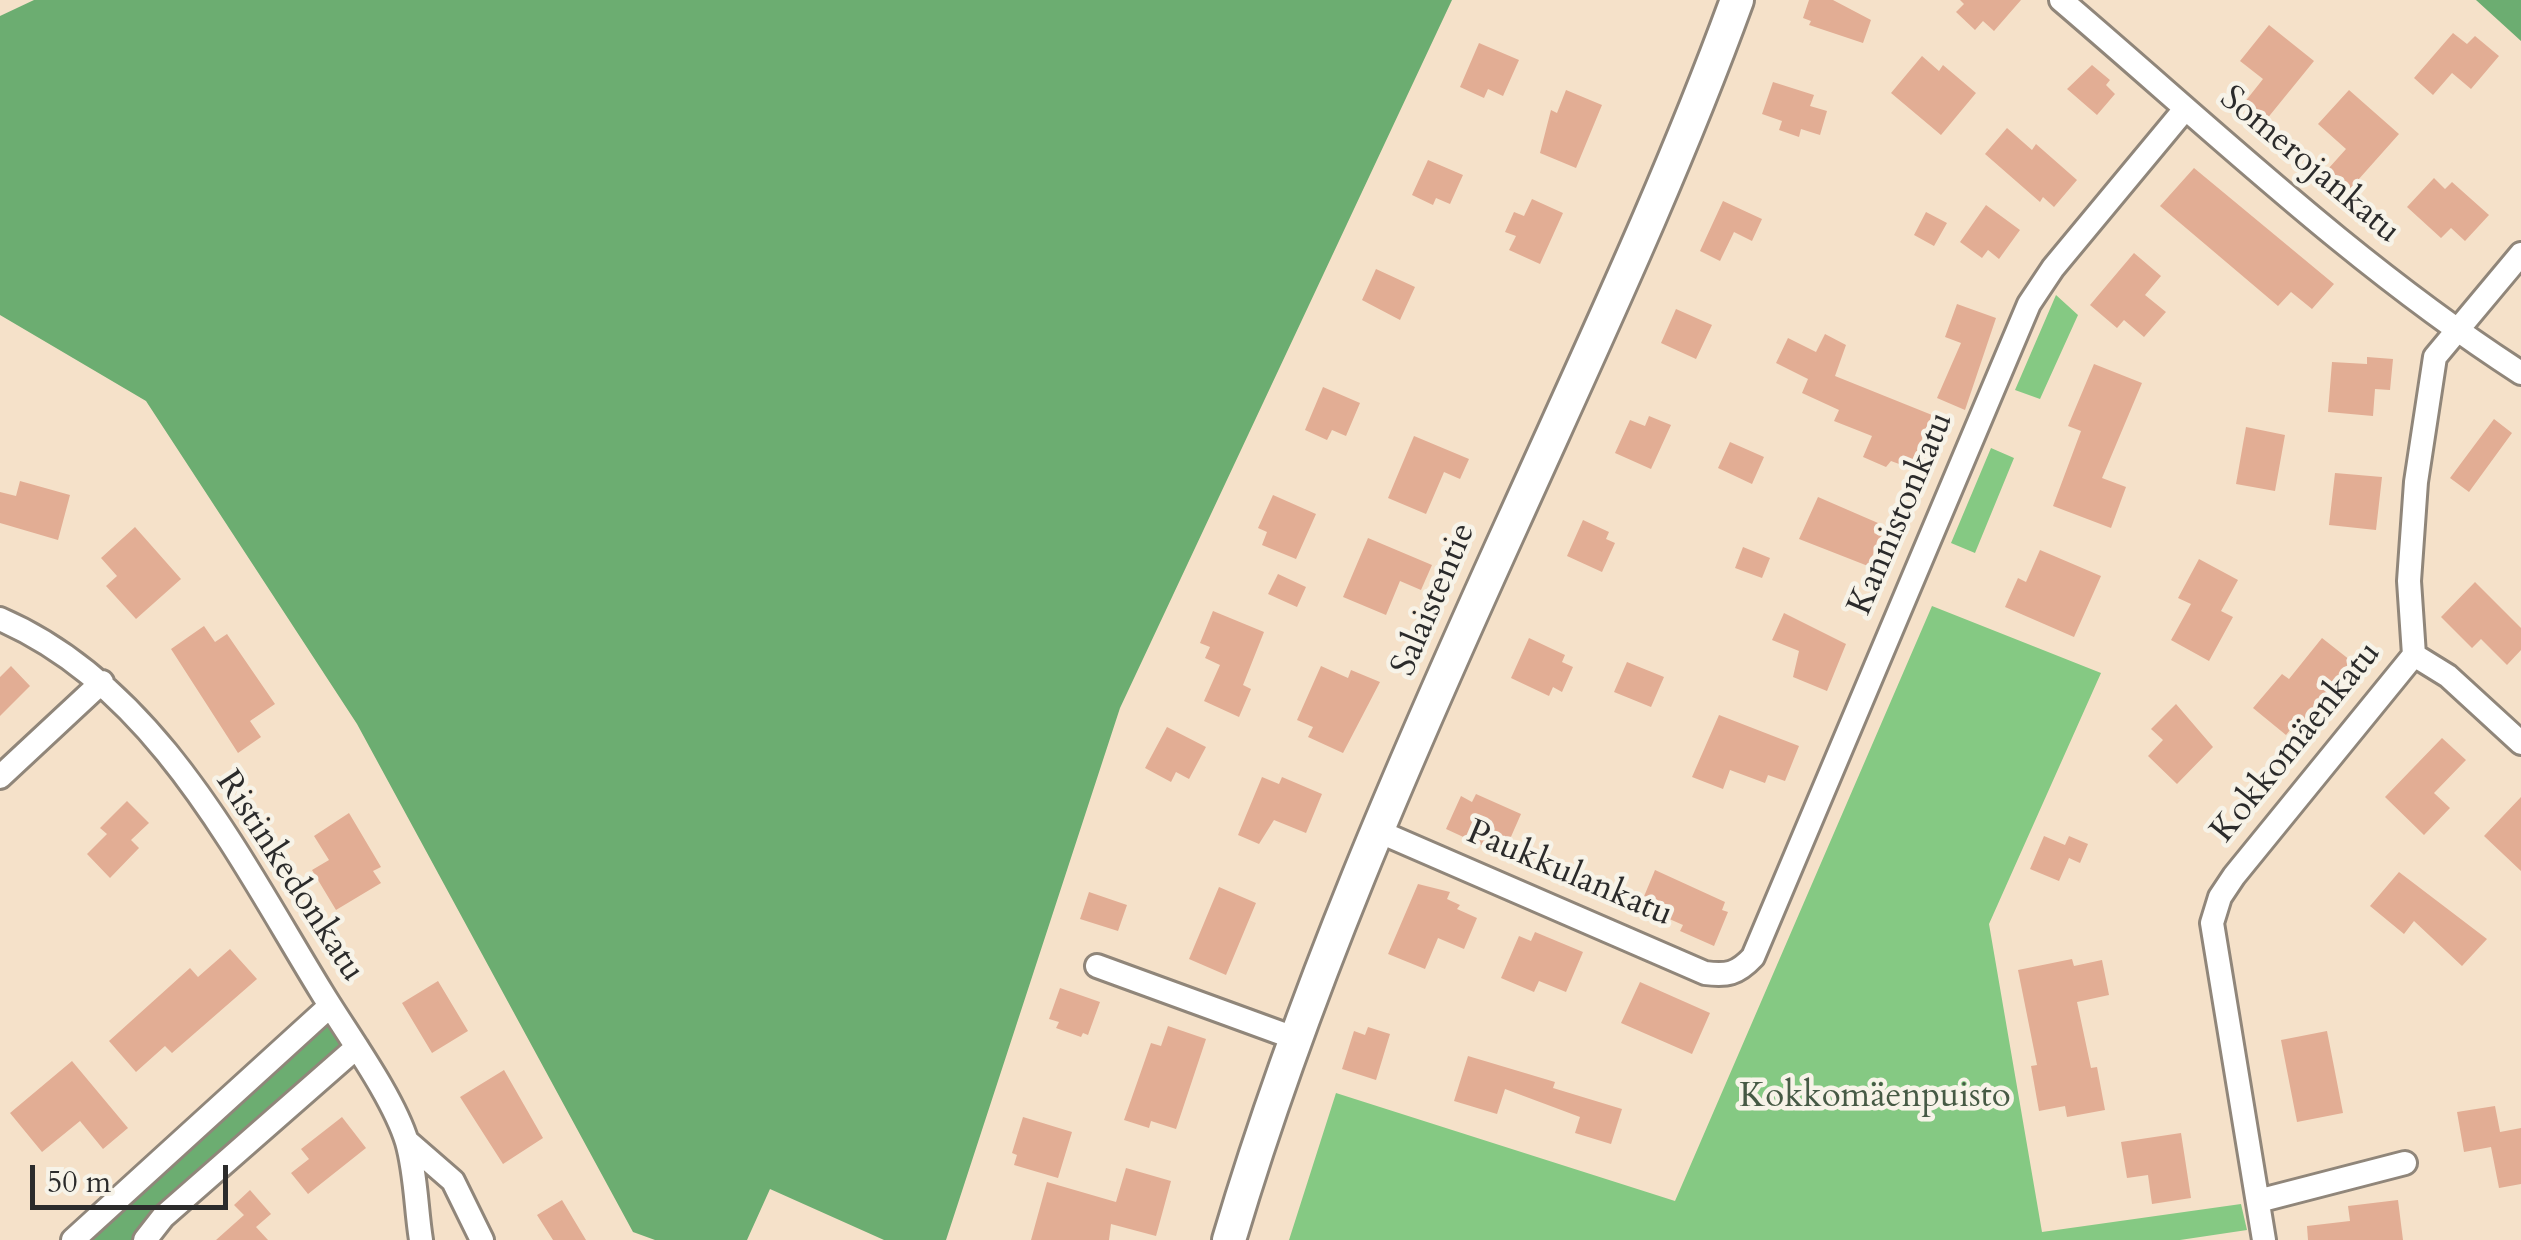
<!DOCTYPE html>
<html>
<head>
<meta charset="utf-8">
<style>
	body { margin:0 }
	#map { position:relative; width:2521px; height:1240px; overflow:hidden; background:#f5e1c9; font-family:Cardo,serif }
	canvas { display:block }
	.scale { position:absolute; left:30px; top:1165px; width:198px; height:45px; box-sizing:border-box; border:5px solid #2b2b2b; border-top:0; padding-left:12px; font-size:30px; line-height:35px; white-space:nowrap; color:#2b2b2b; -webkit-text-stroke:8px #f7f3e8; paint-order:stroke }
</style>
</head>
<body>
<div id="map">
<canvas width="2521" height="1240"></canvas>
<div class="scale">50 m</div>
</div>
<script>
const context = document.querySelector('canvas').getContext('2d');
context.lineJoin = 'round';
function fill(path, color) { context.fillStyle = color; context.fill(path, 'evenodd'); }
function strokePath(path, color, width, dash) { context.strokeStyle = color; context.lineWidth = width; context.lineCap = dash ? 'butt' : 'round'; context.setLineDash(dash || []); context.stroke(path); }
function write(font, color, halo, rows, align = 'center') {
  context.font = font + ' Cardo,serif'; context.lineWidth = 9; context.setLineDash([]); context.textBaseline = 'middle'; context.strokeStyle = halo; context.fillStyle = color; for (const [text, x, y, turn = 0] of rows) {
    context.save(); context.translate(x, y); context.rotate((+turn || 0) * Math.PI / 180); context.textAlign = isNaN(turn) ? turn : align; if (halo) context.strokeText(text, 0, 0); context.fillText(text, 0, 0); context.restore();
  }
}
fill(new Path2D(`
	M2056 295 2078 315 2040 399 2015 390Z
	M1991 448 2014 458 1975 553 1951 543Z
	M1932 606 2101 673 1989 924 2042 1232 2241 1204 2247 1230 2180 1240H1289L1336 1093 1675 1201Z`), '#85c983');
fill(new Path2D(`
	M34 0H1452L1120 708 946 1240H884L770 1189 747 1240H655L633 1232 357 724 146 401 0 315V16Z
	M2476 0H2521V41Z
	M330 1013 351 1046 139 1240H80Z`), '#6cad71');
fill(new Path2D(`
	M1809 0H1833L1871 20 1863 43 1809 25 1811 21 1803 18Z
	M1960 0H2021L1994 31 1983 21 1975 30 1956 12 1964 4Z
	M2269 25 2314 61 2266 120 2244 103 2263 79 2240 61Z
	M2453 33 2467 44 2475 36 2499 56 2471 89 2452 73 2433 95 2414 78Z
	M1479 43 1519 60 1503 96 1488 89 1484 98 1460 87Z
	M1922 56 1939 71 1943 65 1976 93 1941 135 1891 93Z
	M2092 65 2110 80 2106 85 2115 94 2097 115 2067 89Z
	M1773 82 1814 95 1810 106 1827 111 1820 135 1801 129 1799 137 1779 130 1782 121 1762 114Z
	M1566 90 1602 105 1576 168 1540 153 1551 110 1557 113Z
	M2349 90 2399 134 2350 189 2328 169 2346 149 2318 124Z
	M2007 128 2032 150 2036 144 2077 180 2054 207 2043 197 2040 202 1985 154Z
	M1428 160 1463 175 1450 204 1436 198 1433 205 1412 195Z
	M2194 168 2334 284 2312 309 2291 292 2278 306 2160 206Z
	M2434 178 2445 189 2452 182 2489 215 2465 241 2451 228 2441 238 2407 207Z
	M1532 199 1563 213 1540 264 1509 250 1516 236 1505 232 1514 212 1524 216Z
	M1723 201 1762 219 1752 241 1734 232 1720 261 1700 251Z
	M1986 205 2020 230 1999 259 1988 250 1982 258 1960 242Z
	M1926 212 1947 223 1934 246 1914 235Z
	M2134 253 2161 276 2145 295 2166 312 2144 337 2124 320 2117 328 2090 305Z
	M1376 269 1415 287 1400 320 1362 300Z
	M1957 304 1996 318 1965 410 1937 398 1961 343 1945 337Z
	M1676 309 1712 325 1696 359 1661 343Z
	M1825 334 1846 345 1835 376 1932 415 1910 468 1891 461 1886 467 1863 457 1872 436 1834 421 1839 410 1802 393 1808 379 1776 363 1788 338 1816 352Z
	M2367 357 2393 359 2390 390 2375 389 2373 416 2328 412 2332 362 2367 364Z
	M2094 364 2142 383 2102 478 2126 487 2111 528 2053 506 2081 431 2068 426Z
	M1323 387 1360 403 1346 436 1332 430 1327 440 1305 430Z
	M1649 416 1671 425 1651 469 1615 453 1630 420 1645 426Z
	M2494 419 2512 433 2469 492 2450 478Z
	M2246 427 2285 435 2275 491 2236 484Z
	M1414 436 1469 459 1460 479 1444 472 1426 514 1388 498Z
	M1730 442 1764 457 1752 484 1718 468Z
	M2335 473 2382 477 2376 530 2329 525Z
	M20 481 70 495 58 540 0 523V492L16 496Z
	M1273 495 1316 514 1296 559 1262 545 1267 532 1258 528Z
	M1818 497 1878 523 1874 533 1881 536 1868 566 1799 539Z
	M1583 520 1609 532 1606 539 1615 543 1602 572 1567 556Z
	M135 527 181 579 136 619 106 586 117 576 101 558Z
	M1368 538 1432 565 1421 590 1400 581 1386 615 1343 597Z
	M1743 547 1770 558 1762 578 1735 568Z
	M2040 550 2101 576 2074 637 2005 607 2018 578 2026 582Z
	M2199 559 2238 580 2221 611 2233 617 2209 661 2171 640 2191 604 2178 598Z
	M1278 574 1306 587 1297 607 1268 594Z
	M2475 582 2521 628V650L2507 665 2481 639 2472 648 2441 617Z
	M1213 611 1264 632 1243 685 1251 689 1239 717 1204 701 1220 665 1205 658 1210 647 1200 643Z
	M1784 613 1846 644 1827 691 1793 677 1799 651 1772 640Z
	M204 626 215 642 227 634 275 704 250 721 261 737 238 753 171 649Z
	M1529 638 1565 655 1562 662 1573 667 1562 692 1553 687 1549 696 1511 678Z
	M2322 638 2355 664 2339 685 2345 690 2312 731 2298 720 2286 735 2253 708 2282 674 2289 679Z
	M1627 662 1664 677 1651 707 1614 692Z
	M11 666 30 686 0 716V677Z
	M1321 666 1348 678 1351 670 1380 682 1343 753 1308 737 1313 727 1297 720Z
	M2176 704 2213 747 2177 784 2148 756 2163 740 2151 729Z
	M1719 715 1799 746 1785 781 1768 775 1765 783 1730 770 1723 789 1692 777Z
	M1167 727 1206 747 1189 779 1176 772 1171 782 1145 768Z
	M2442 738 2466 760 2434 793 2450 808 2424 835 2385 797Z
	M1262 777 1279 784 1282 777 1322 794 1306 833 1274 820 1259 844 1238 835Z
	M1476 794 1521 814 1510 839 1490 831 1483 846 1446 829 1461 796 1472 802Z
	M2521 797V871L2484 836Z
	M127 801 149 823 131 840 139 848 110 878 87 854 107 834 100 828Z
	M349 813 381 867 373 871 381 883 336 910 312 870 329 860 314 836Z
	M2044 836 2065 845 2069 836 2088 844 2080 863 2069 858 2059 881 2030 869Z
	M1655 870 1725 902 1722 910 1728 912 1714 946 1680 931 1683 925 1640 906Z
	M2399 872 2487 939 2462 966 2414 921 2404 934 2370 906Z
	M1418 884 1450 892 1447 899 1460 905 1457 909 1477 918 1464 949 1438 938 1425 969 1388 954Z
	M1219 887 1256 903 1226 975 1189 959Z
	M1089 892 1127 905 1118 931 1080 919Z
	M1535 932 1583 952 1566 992 1539 981 1534 992 1501 978 1519 936 1531 941Z
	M230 949 257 979 172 1053 165 1046 136 1072 109 1041 190 968 198 977Z
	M2072 959 2074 966 2102 960 2109 995 2077 1002 2091 1068 2097 1067 2105 1110 2067 1117 2065 1106 2039 1111 2031 1066 2037 1065 2018 970Z
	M438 981 468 1031 432 1053 402 1003Z
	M1640 982 1710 1013 1692 1054 1621 1023Z
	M1060 988 1100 1002 1088 1035 1083 1033 1081 1037 1056 1028 1059 1022 1049 1019Z
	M1168 1026 1206 1039 1176 1129 1151 1121 1149 1128 1124 1120 1151 1043 1161 1046Z
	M1368 1027 1390 1034 1376 1080 1342 1069 1354 1031 1365 1035Z
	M2327 1031 2343 1113 2297 1122 2281 1040Z
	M1468 1056 1555 1082 1553 1088 1622 1109 1611 1144 1575 1133 1580 1117 1505 1089 1497 1114 1454 1101Z
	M72 1061 128 1128 103 1149 80 1121 42 1152 10 1113Z
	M504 1070 543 1138 503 1164 460 1097Z
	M2495 1106 2500 1132 2521 1128V1184L2499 1188 2491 1147 2464 1152 2457 1112Z
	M342 1117 366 1148 308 1194 291 1173 309 1159 301 1149Z
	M1023 1117 1072 1132 1058 1178 1014 1165 1017 1155 1012 1153Z
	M2181 1133 2191 1198 2152 1204 2148 1175 2127 1178 2121 1142Z
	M1126 1168 1171 1181 1156 1236 1111 1224 1109 1240H1031L1047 1182 1116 1202Z
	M250 1190 271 1214 256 1227 268 1240H216L244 1215 234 1205Z
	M562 1200 586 1240H553L537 1215Z
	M2398 1200 2403 1240H2308L2307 1226 2350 1221 2348 1206Z`), '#e2ad94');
const street = new Path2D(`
	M2061 0C2211 128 2355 266 2521 373
	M0 619C155 686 237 854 321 991 347 1034 393 1096 407 1142 416 1173 416 1209 421 1240
	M2414 655 2448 676 2521 743
	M0 777 102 682
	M1380 832 1705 973C1727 976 1737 974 1753 957L2029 304 2053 268 2185 109
	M1097 966 1297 1039
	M407 1141 453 1181 482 1240
	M2258 1201 2405 1163
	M73 1240 330 1006
	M145 1240 163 1217 357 1047
	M2264 1240 2212 923 2220 897 2234 876 2414 655 2409 581 2416 482 2435 357 2521 254`);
const secondary = new Path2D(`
	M1229 1240C1302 994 1407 755 1513 522 1591 349 1672 178 1737 0`);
strokePath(street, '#90867a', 28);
strokePath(secondary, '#90867a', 38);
strokePath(street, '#fff', 22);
strokePath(secondary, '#fff', 32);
write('35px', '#2b2b2b', '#f7f3e8', [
	["Somerojankatu",2309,166,40],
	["Kannistonkatu",1902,514,-67],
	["Salaistentie",1435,600,-67],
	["Kokkomäenkatu",2297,743,-51],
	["Paukkulankatu",1569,875,23],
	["Ristinkedonkatu",289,877,57]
]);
write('35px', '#465a45', '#f7f3e8', [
	["Kokkomäenpuisto",1875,1098]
]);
</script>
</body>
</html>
